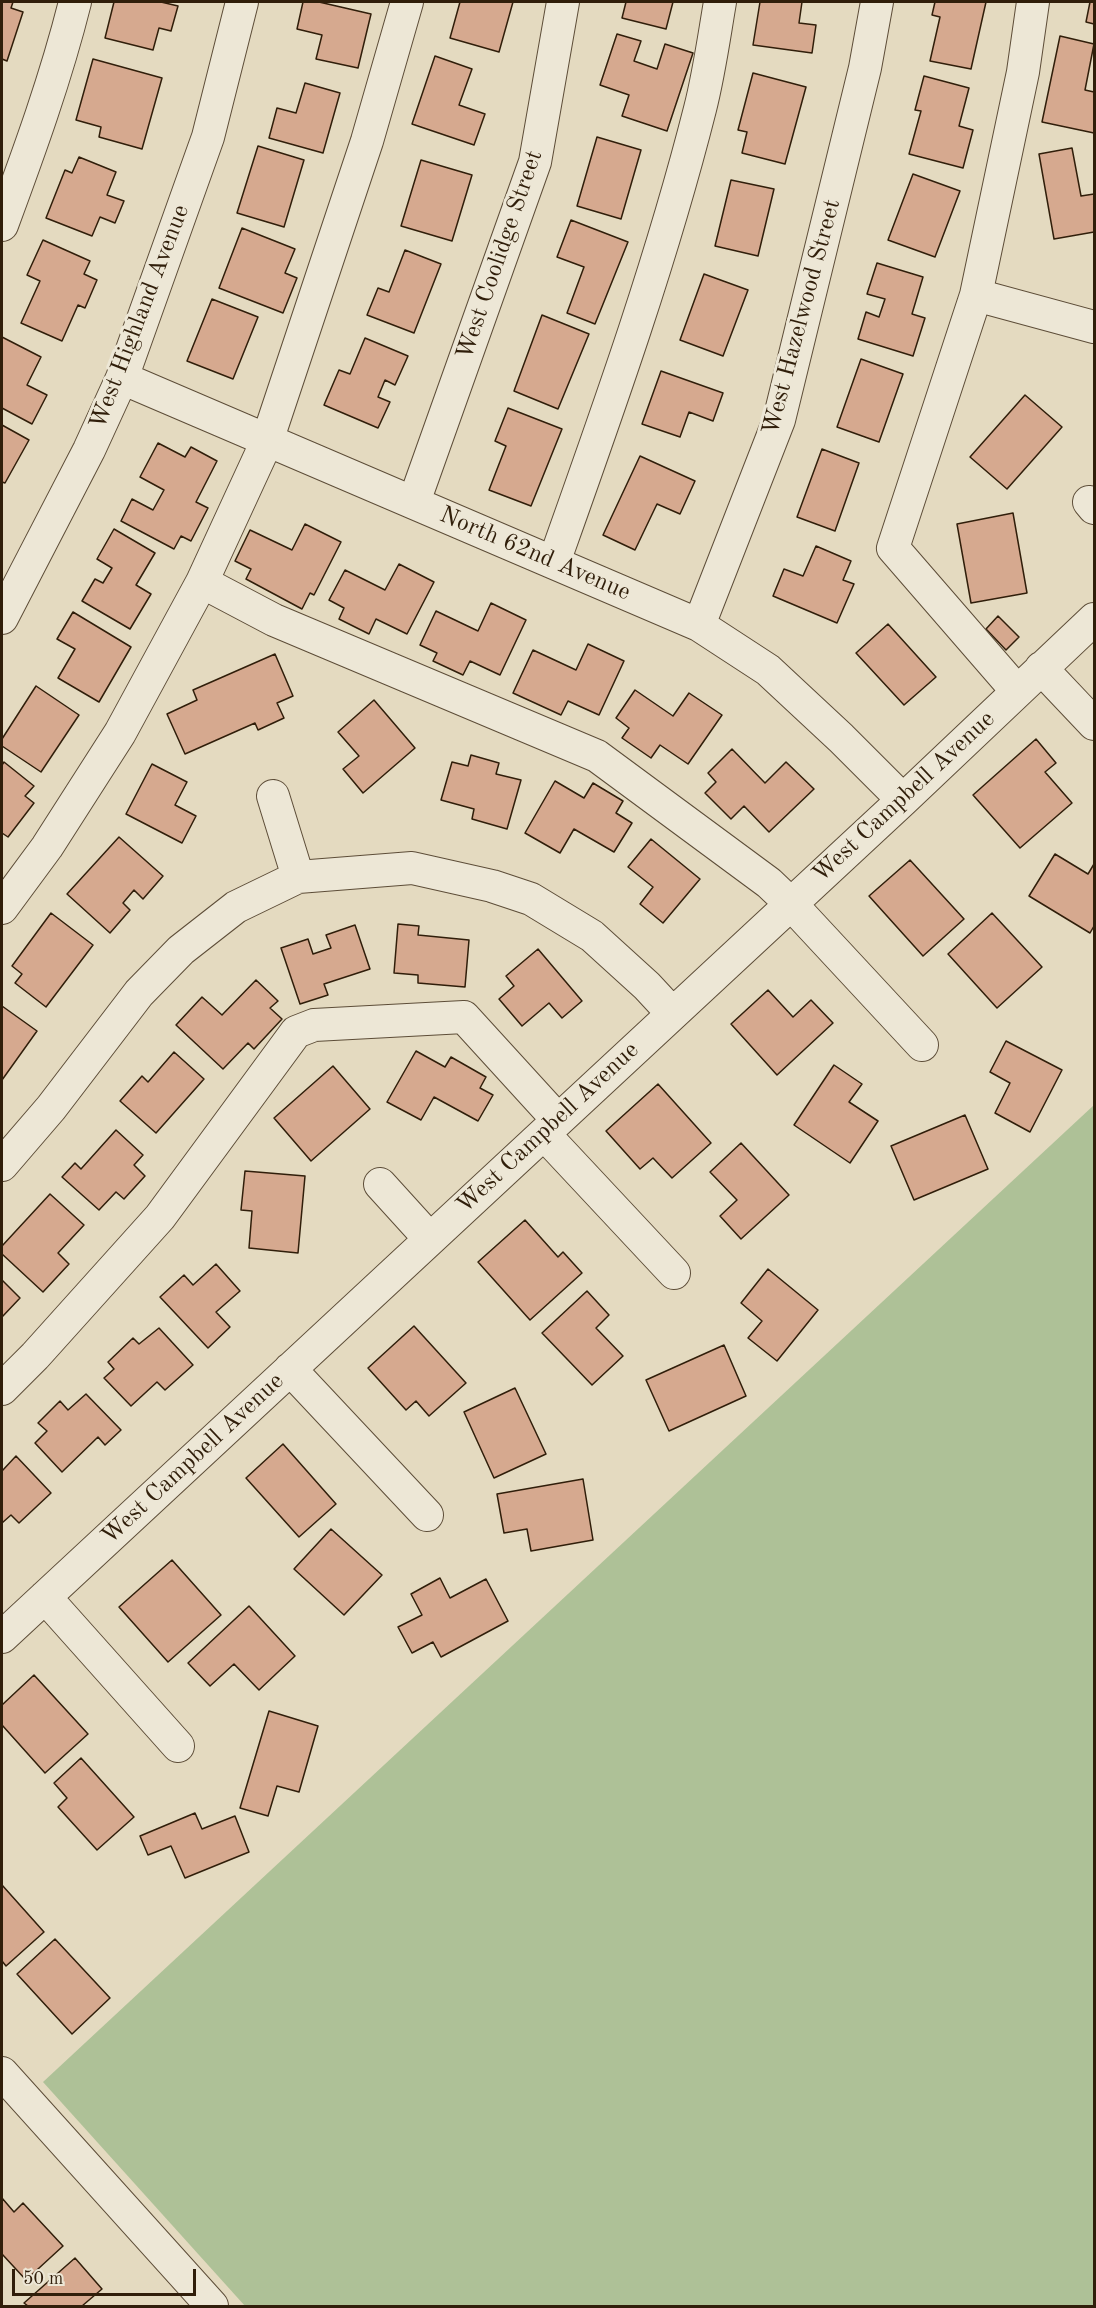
<!DOCTYPE html>
<html>
<head>
<meta charset="utf-8">
<style>
	body { margin:0 }
	#map { position:relative; width:1096px; height:2308px; overflow:hidden; background:#e4dac0; font-family:"Old Standard TT",serif }
	canvas { display:block }
	.frame { position:absolute; inset:0; border:3px solid #301e0a; pointer-events:none }
	.scale { position:absolute; left:12px; top:2269px; width:184px; height:27px; box-sizing:border-box; border:3px solid #301e0a; border-top:0; padding-left:8px; font-size:18px; line-height:21px; white-space:nowrap; color:#301e0a; -webkit-text-stroke:4px #ede7d6; paint-order:stroke }
</style>
</head>
<body>
<div id="map">
<canvas width="1096" height="2308"></canvas>
<div class="frame"></div>
<div class="scale">50 m</div>
</div>
<script>
const context = document.querySelector('canvas').getContext('2d');
context.lineJoin = 'round';
function fill(path, color) { context.fillStyle = color; context.fill(path, 'evenodd'); }
function strokePath(path, color, width, dash) { context.strokeStyle = color; context.lineWidth = width; context.lineCap = dash ? 'butt' : 'round'; context.setLineDash(dash || []); context.stroke(path); }
function write(font, color, halo, rows, align = 'center') {
  context.font = font + ' "Old Standard TT",serif'; context.lineWidth = 6; context.setLineDash([]); context.textBaseline = 'middle'; context.strokeStyle = halo; context.fillStyle = color; for (const [text, x, y, turn = 0] of rows) {
    context.save(); context.translate(x, y); context.rotate((+turn || 0) * Math.PI / 180); context.textAlign = isNaN(turn) ? turn : align; if (halo) context.strokeText(text, 0, 0); context.fillText(text, 0, 0); context.restore();
  }
}
fill(new Path2D(`
	M1094 1105V2306H245L43 2082Z`), '#aec197');
const building = new Path2D(`
	M2 2H13L11 8 23 12 7 61 2 59Z
	M114 2H161L178 6 171 31 159 28 153 50 105 38Z
	M303 2H319L371 14 358 68 316 59 322 35 297 29Z
	M460 2H513L499 52 450 38Z
	M626 2H673L666 29 622 18Z
	M760 2H802L799 23 816 25 812 53 753 45Z
	M935 2H986L971 69 930 61 940 17 932 15Z
	M1090 2H1094V24L1086 22Z
	M617 34 641 41 634 61 657 69 665 44 693 53 667 131 622 116 629 95 600 85Z
	M1060 36 1094 44 1085 90 1094 92V133L1042 122Z
	M435 56 472 69 459 105 485 114 474 145 412 124Z
	M93 59 162 78 142 149 99 137 101 127 76 120Z
	M753 73 806 87 785 164 742 153 747 132 738 130Z
	M924 76 969 88 959 126 973 130 963 168 909 154 921 111 915 110Z
	M305 83 340 93 323 153 269 138 277 108 296 113Z
	M597 137 641 150 621 219 577 206Z
	M258 146 304 160 284 227 237 213Z
	M1072 148 1081 196 1094 194V232L1054 239 1039 154Z
	M79 157 116 172 107 195 124 201 115 223 100 217 92 236 46 218 65 170 72 173Z
	M421 160 472 175 452 241 401 226Z
	M913 174 960 191 935 257 888 240Z
	M731 180 774 189 758 256 715 246Z
	M571 220 628 242 595 324 567 313 584 267 557 257Z
	M242 228 295 249 285 273 297 278 283 313 219 288Z
	M43 240 90 261 84 274 97 280 85 308 78 305 62 341 21 323 40 281 27 275Z
	M405 250 441 264 414 333 367 315 378 288 389 292Z
	M877 263 923 277 912 314 925 318 913 356 858 339 866 312 879 317 885 299 867 294Z
	M704 274 748 290 723 356 680 340Z
	M212 299 258 317 233 379 187 361Z
	M542 315 589 334 558 409 514 391Z
	M2 337 41 357 27 385 47 395 32 424 2 408Z
	M365 338 408 356 395 385 385 380 378 397 390 402 378 428 324 405 339 370 350 374Z
	M861 359 903 374 879 442 837 427Z
	M661 371 723 393 713 421 689 412 680 437 642 424Z
	M1025 395 1062 427 1007 489 970 457Z
	M508 408 562 429 531 506 489 490 506 446 495 441Z
	M2 425 29 440 5 483 2 482Z
	M158 443 185 457 191 447 217 461 196 502 208 508 191 541 181 536 174 549 121 521 132 499 153 510 164 490 140 477Z
	M822 449 859 463 835 531 797 517Z
	M640 456 695 481 680 514 657 504 635 550 603 535Z
	M1013 513 1027 593 971 603 957 524Z
	M305 524 341 542 314 595 310 593 302 609 246 579 251 569 235 561 250 530 292 550Z
	M114 529 155 553 136 585 151 594 130 629 82 601 95 579 103 583 112 568 97 559Z
	M816 546 851 561 843 580 854 584 837 623 773 596 784 569 803 576Z
	M399 564 434 582 407 634 376 619 369 634 339 619 344 608 329 600 345 570 385 590Z
	M491 603 526 620 500 675 470 661 463 675 433 661 437 653 420 645 436 611 478 631Z
	M73 612 131 647 99 702 58 678 75 649 57 639Z
	M998 616 1019 637 1006 650 986 629Z
	M888 624 936 677 904 705 856 653Z
	M588 644 624 661 599 715 568 701 561 715 513 693 533 650 576 670Z
	M275 654 293 696 277 703 284 718 258 730 255 723 185 754 167 714 197 700 193 690Z
	M36 686 79 715 41 772 2 746V739Z
	M635 690 673 716 689 693 722 715 688 764 660 745 651 758 622 738 629 728 616 718Z
	M374 700 415 748 363 793 343 769 359 756 338 732Z
	M1036 739 1056 763 1045 772 1072 803 1020 848 973 795Z
	M732 749 765 783 786 762 814 789 769 832 744 806 731 819 705 793 716 782 708 773Z
	M471 755 499 763 496 774 521 780 507 829 472 819 474 809 441 800 452 762 468 766Z
	M4 762 34 786 25 796 34 803 8 837 2 833V765Z
	M152 764 187 782 175 805 196 816 182 843 126 814Z
	M555 781 584 798 593 783 623 801 616 813 632 823 614 852 574 829 560 853 525 833Z
	M119 837 163 876 143 899 134 890 123 903 130 910 110 933 67 894Z
	M651 839 700 879 663 923 640 904 653 887 628 867Z
	M1055 854 1088 874 1094 864V926L1090 933 1029 896Z
	M910 860 964 919 923 956 869 896Z
	M51 913 93 945 46 1007 15 983 22 974 12 966Z
	M992 913 1042 967 997 1008 948 954Z
	M398 924 419 926 418 935 469 940 465 987 418 983V975L394 973Z
	M355 925 370 969 324 984 328 995 300 1004 281 948 308 939 313 954 331 948 326 935Z
	M538 949 582 1001 562 1018 549 1003 522 1026 499 999 514 986 506 976Z
	M256 980 278 1001 270 1008 282 1019 254 1049 248 1043 223 1069 176 1025 202 997 222 1015Z
	M768 990 793 1017 811 1000 833 1023 777 1075 731 1024Z
	M2 1006 37 1031 2 1080Z
	M1006 1041 1062 1070 1030 1132 995 1113 1010 1083 990 1072Z
	M416 1051 445 1067 451 1057 486 1077 480 1088 493 1095 478 1121 434 1097 421 1120 387 1102Z
	M174 1052 204 1079 156 1133 120 1101 142 1076 148 1082Z
	M834 1065 862 1084 849 1102 878 1121 850 1163 794 1125Z
	M333 1066 370 1109 311 1161 274 1118Z
	M658 1084 711 1143 672 1178 653 1158 640 1169 606 1131Z
	M965 1115 988 1169 914 1200 891 1146Z
	M116 1130 143 1155 134 1165 145 1176 124 1199 116 1192 99 1210 62 1177 75 1163 81 1169Z
	M741 1143 789 1195 741 1239 720 1216 737 1200 710 1172Z
	M245 1171 305 1176 298 1253 249 1248 252 1211 241 1210Z
	M50 1194 84 1225 58 1253 69 1264 43 1292 2 1254V1246Z
	M525 1220 558 1257 563 1252 582 1273 530 1320 478 1262Z
	M216 1264 240 1291 216 1312 230 1327 208 1348 160 1297 184 1275 193 1285Z
	M768 1269 818 1310 777 1361 748 1338 762 1321 741 1303Z
	M2 1280 20 1298 2 1317Z
	M587 1291 609 1315 596 1328 623 1356 592 1385 542 1333Z
	M414 1326 466 1383 429 1416 416 1401 406 1410 368 1368Z
	M159 1328 193 1365 165 1390 157 1382 131 1406 104 1378 114 1369 108 1362 133 1338 139 1344Z
	M724 1345 746 1396 669 1431 646 1380Z
	M515 1388 546 1454 494 1478 464 1412Z
	M86 1394 121 1430 105 1445 98 1437 62 1472 35 1443 47 1431 38 1423 60 1401 68 1410Z
	M283 1444 336 1504 299 1537 246 1478Z
	M16 1456 51 1493 19 1523 11 1515 2 1523V1471Z
	M583 1479 593 1540 531 1551 527 1529 504 1533 497 1494Z
	M331 1529 382 1575 344 1615 294 1569Z
	M172 1560 221 1615 168 1662 119 1607Z
	M440 1578 450 1598 486 1579 508 1621 441 1657 433 1642 412 1653 398 1627 422 1615 411 1594Z
	M249 1606 295 1656 259 1690 234 1664 210 1686 188 1663Z
	M34 1675 88 1734 45 1773 2 1725V1705Z
	M269 1711 318 1726 299 1792 277 1786 268 1816 240 1808Z
	M81 1758 134 1817 97 1850 58 1807 67 1798 54 1783Z
	M195 1813 202 1829 235 1816 249 1852 185 1878 171 1846 148 1855 140 1836Z
	M2 1885 44 1932 6 1966 2 1961Z
	M55 1939 110 1998 72 2034 17 1974Z
	M2 2198 14 2212 23 2203 63 2246 26 2280 2 2254Z
	M75 2258 102 2289 82 2306H28L24 2303Z`);
fill(building, '#d6a98f');
strokePath(building, '#301e0a', 1.5);
const minor = new Path2D(`
	M2 225C29 152 56 78 75 2
	M976 295 1094 327
	M122 378 699 625 768 670 841 738 903 800
	M414 502 535 162 563 2
	M1089 502 1094 508
	M554 562C607 413 661 263 700 109 709 74 714 37 720 2
	M202 582 274 620 597 756 769 883 791 904 922 1045
	M2 618 89 450 122 378 208 137 242 2
	M699 625 779 420 865 68 877 2
	M1041 668 1094 724
	M1017 691 893 548 976 295 1023 72 1033 2
	M273 796 298 877
	M2 908 47 847 120 733 202 582 267 441 367 141 407 2
	M544 1134 674 1273
	M2 1165 51 1108 139 993 181 950 236 907 298 877 412 868 492 886 531 899 592 936 647 986 672 1013
	M380 1184 429 1238
	M290 1369 427 1515
	M2 1389 35 1356 160 1217 296 1032 314 1025 464 1017 558 1120
	M45 1597 178 1746
	M2 1637 903 800 1094 619
	M2 2073 212 2306`);
strokePath(minor, '#5d4d38', 34);
strokePath(minor, '#ede7d6', 32);
write('24px', '#301e0a', '#ede7d6', [
	["West Coolidge Street",500,255,-71],
	["West Highland Avenue",140,317,-69],
	["West Hazelwood Street",802,317,-75],
	["North 62nd Avenue",535,554,23],
	["West Campbell Avenue",904,797,-43],
	["West Campbell Avenue",548,1128,-43],
	["West Campbell Avenue",193,1459,-43]
]);
</script>
</body>
</html>
